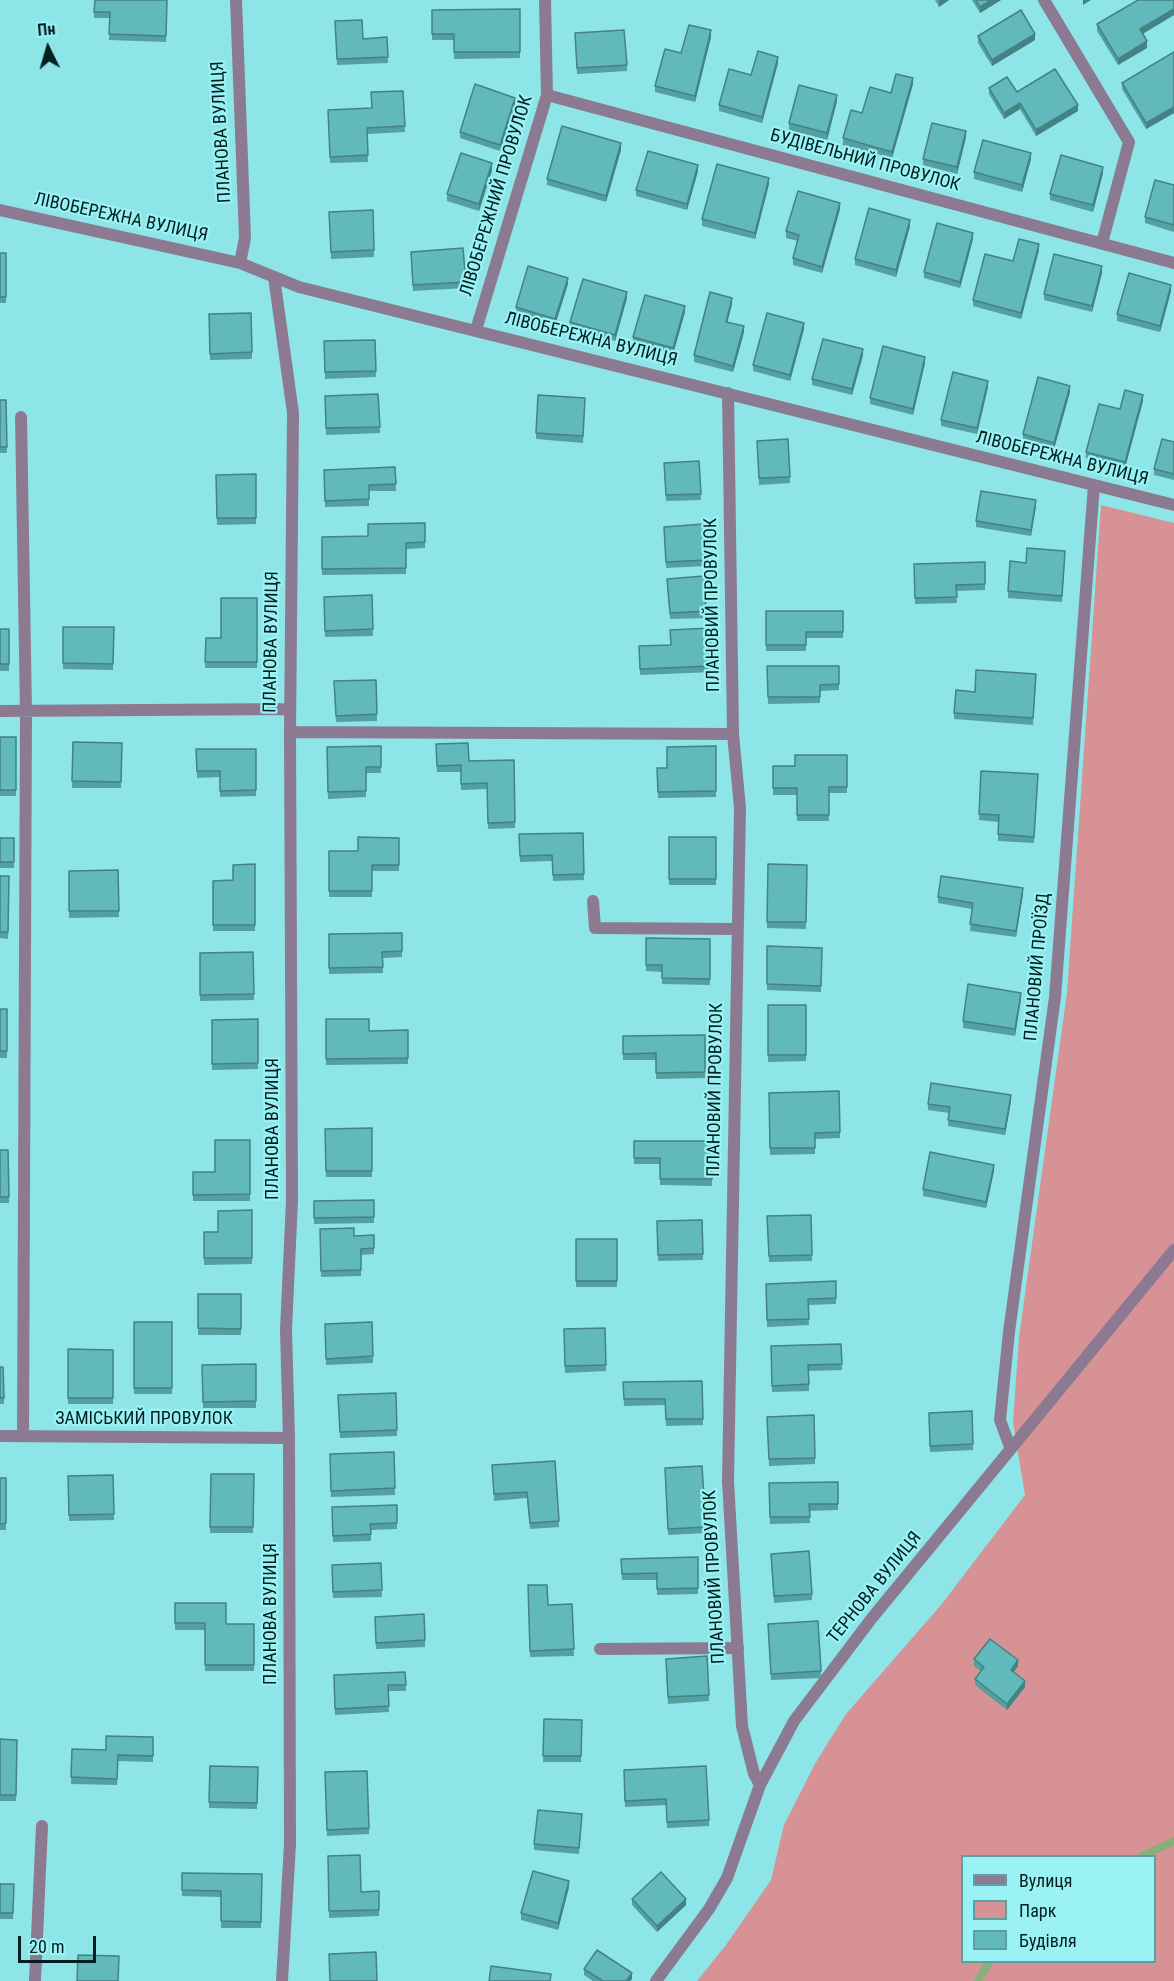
<!DOCTYPE html>
<html>
<head>
<meta charset="utf-8">
<style>
	body { margin:0 }
	#map { position:relative; width:1174px; height:1981px; overflow:hidden; background:#8de5e7; font-family:"Roboto Condensed",sans-serif }
	canvas { display:block }
	.legend { position:absolute; left:961px; top:1855px; width:195px; height:108px; box-sizing:border-box; background:#9af2f4; border:2px solid #5e9e9f; margin:0; padding:8px 10px; list-style:none; font-size:18px; color:#031f20 }
	.legend li { display:flex; align-items:center; gap:12px; height:30px }
	.legend b { width:30px; border:2px solid #5e9e9f }
	.north { position:absolute; left:18px; top:18px; width:60px; height:60px; -webkit-text-stroke:4px #9af2f4; paint-order:stroke; rotate:355deg; font-size:16px; font-weight:700; line-height:24px; text-align:center; color:#031f20 }
	.north::after { content:''; display:block; margin:auto; width:21px; height:27px; background:#031f20; clip-path:polygon(50% 0,100% 100%,50% 72%,0 100%) }
	.scale { position:absolute; left:18px; top:1936px; width:78px; height:27px; box-sizing:border-box; border:3px solid #031f20; border-top:0; padding-left:8px; font-size:18px; line-height:21px; white-space:nowrap; color:#031f20; -webkit-text-stroke:4px #9af2f4; paint-order:stroke }
</style>
</head>
<body>
<div id="map">
<canvas width="1174" height="1981"></canvas>
<ul class="legend">
<li><b style="height:8px;background:#8c7a92"></b>Вулиця</li>
<li><b style="height:16px;background:#d69294"></b>Парк</li>
<li><b style="height:16px;background:#61b9bb"></b>Будівля</li>
</ul>
<div class="north">Пн</div>
<div class="scale">20 m</div>
</div>
<script>
const context = document.querySelector('canvas').getContext('2d');
context.lineJoin = 'round';
function fill(path, color) { context.fillStyle = color; context.fill(path, 'evenodd'); }
function strokePath(path, color, width, dash) { context.strokeStyle = color; context.lineWidth = width; context.lineCap = dash ? 'butt' : 'round'; context.setLineDash(dash || []); context.stroke(path); }
function write(font, color, halo, rows, align = 'center') {
  context.font = font + ' "Roboto Condensed",sans-serif'; context.lineWidth = 4.5; context.setLineDash([]); context.textBaseline = 'middle'; context.strokeStyle = halo; context.fillStyle = color; for (const [text, x, y, turn = 0] of rows) {
    context.save(); context.translate(x, y); context.rotate((+turn || 0) * Math.PI / 180); context.textAlign = isNaN(turn) ? turn : align; if (halo) context.strokeText(text, 0, 0); context.fillText(text, 0, 0); context.restore();
  }
}
fill(new Path2D(`
	M1101 505 1174 523V1981H697L726 1945 771 1880 784 1825 816 1762 846 1714 941 1605 1025 1495 1013 1422 1019 1337 1067 993ZM962 1856H1154V1962H962Z`), '#d69294');
strokePath(new Path2D(`
	M1142 1856 1174 1841
	M978 1981 989 1962`), '#87b078', 8);
strokePath(new Path2D(`
	M593 901 595 928 737 929
	M600 1649 738 1648`), '#8c7a92', 12);
strokePath(new Path2D(`
	M236 0 245 238 240 263
	M1044 0 1129 142 1102 243
	M547 95 1174 263
	M0 210 240 263 299 287 1174 505
	M274 277 293 413 290 732 292 1200 286 1330 289 1438 290 1844 282 1981
	M476 330 547 95 545 0
	M728 393 733 734 740 808 728 1481 742 1726 754 1774 760 1785
	M21 417 26 711 23 1436
	M0 711 290 709
	M290 732 733 734
	M0 1436 289 1438
	M1010 1447 1000 1420 1009 1332 1055 997 1094 485
	M35 1981 42 1826
	M656 1981 709 1909 727 1878 760 1785 794 1721 872 1618 1174 1250`), '#8c7a92', 12);
fill(new Path2D(`
	M167 0 166 42 109 40 110 18H94V12Z
	M935 0H949L939 7Z
	M972 0H1001L980 13Z
	M1174 0V15L1143 34 1147 48 1118 65 1097 31V24Z
	M520 9V58L454 59V40H432V10Z
	M335 21 363 39 387 37 388 63 337 65Z
	M978 36 1035 40 992 66 978 43Z
	M711 37 695 102 655 92V86L681 53Z
	M575 39 627 65V71L577 74Z
	M1174 52V113L1146 129 1122 89V83Z
	M778 63 762 123 719 111V105L751 75Z
	M913 84 892 158 843 145V138L862 113 891 93Z
	M989 88 1017 92 1078 111 1036 136 1020 109 1004 119 989 94Z
	M403 91 405 132 367 134 368 162 330 163 328 110 372 108Z
	M837 101 827 140 789 130V123Z
	M515 104 500 151 460 138V132Z
	M966 137 957 174 923 165V159Z
	M621 150 606 202 547 185V179Z
	M1031 159 1022 192 974 179V172Z
	M492 170 479 211 447 201V194Z
	M698 171 687 210 636 196V190Z
	M1103 173 1093 212 1050 200V194Z
	M769 184 755 239 702 226V219Z
	M1174 185V232L1145 223V217Z
	M840 209 822 273 793 265V258L798 241 786 238V231Z
	M373 210 374 257 331 259 329 212Z
	M910 226 896 277 855 265V259Z
	M973 239 960 288 924 278V272Z
	M1039 250 1021 319 973 306V300L1013 261Z
	M0 253H6V303H0Z
	M411 258 466 282V288L413 291Z
	M1102 273 1092 312 1044 300V294Z
	M568 284 555 325 516 313V307Z
	M1171 291 1160 332 1117 321V314Z
	M627 298 615 341 570 328V322Z
	M732 304 727 322 744 332 733 372 694 362V355Z
	M685 312 673 354 633 343V337Z
	M209 314 252 352V359L210 360Z
	M804 329 790 381 753 371V365Z
	M375 340 376 377 325 379 324 341Z
	M863 355 852 395 812 385V379Z
	M925 363 913 415 870 404V398Z
	M988 387 977 434 941 426V420Z
	M1070 392 1054 449 1023 441V434Z
	M378 394 380 433 326 435 325 396Z
	M0 400H6L7 453H0Z
	M1143 401 1125 468 1086 458V452Z
	M585 404 583 443 536 439V433Z
	M788 439 790 483 759 485 757 441Z
	M1174 442V480L1154 475V469Z
	M699 461 701 500 666 501 664 463Z
	M395 467 396 491H369V506L325 507 324 470Z
	M256 474V524L217 525 216 475Z
	M1036 506 1031 536 976 527V521Z
	M425 523V548L406 549V574L322 575V537L368 536Z
	M704 524 706 566 666 568 664 527Z
	M1065 557 1062 602 1008 598V591L1026 563Z
	M985 562V590L956 591 957 603 915 604 914 564Z
	M667 585 706 611V618L670 619Z
	M372 595 373 636 325 637 324 597Z
	M257 598V668H205L206 638H221Z
	M766 611H843V638H806V651H766Z
	M63 627H114L113 670 63 669Z
	M710 628 712 672 640 675 639 646 670 645Z
	M0 629H9V671H0Z
	M767 666H839V690L820 691V703L768 704Z
	M376 680 377 721 336 722 334 681Z
	M1036 681 1033 725 954 719V713L975 692Z
	M0 737H16V796H0Z
	M73 742 122 743 121 788H72Z
	M436 744 469 761 514 760 515 828 488 829 487 789 461 790V772H437Z
	M381 746V773H366V797L328 799 327 747Z
	M716 746V797L658 798 657 768H667Z
	M196 749H256V796L220 797V777L197 778Z
	M847 755V793H829V821H797V795H773V766H795Z
	M1038 774 1034 843 998 841V822L979 820V814Z
	M583 833 584 880 553 881 552 861 520 862 519 834Z
	M669 837H716V885H669Z
	M0 838H14V868H0Z
	M399 838V871H372V897H329V851H358Z
	M255 864V931H213V881L233 880Z
	M768 864 807 865 806 929 767 928Z
	M118 870 119 917 69 918V871Z
	M0 876H9L8 939 0 938Z
	M1023 894 1016 937 970 931 972 909 938 903V897Z
	M402 933V957L383 958V973L329 974V934Z
	M646 938 710 939V985L662 984V972L646 971Z
	M767 946 822 948 821 992 767 990Z
	M253 952 254 1000 200 1001V953Z
	M1021 999 1015 1036 963 1028V1021Z
	M768 1005H806V1061L768 1062Z
	M0 1009H7V1058H0Z
	M258 1019V1069L212 1070V1020Z
	M326 1019 369 1031 408 1030V1064L326 1065Z
	M705 1035V1078L656 1079V1060H623V1036Z
	M769 1093 840 1132V1138L815 1139V1154L770 1155Z
	M1011 1101 1005 1135 948 1126 949 1113 928 1110V1104Z
	M372 1128V1177H326L325 1129Z
	M250 1140V1201H193V1172H215Z
	M634 1141H712V1186L660 1185V1164H634Z
	M0 1150H8L9 1203H0Z
	M994 1171 986 1208 923 1196V1189Z
	M374 1200V1223L314 1224V1201Z
	M252 1210V1264L204 1265V1232H218Z
	M811 1215 812 1261 769 1262 767 1216Z
	M702 1220 703 1260 658 1261 657 1221Z
	M320 1229 354 1236 374 1235V1254L361 1255V1276L321 1277Z
	M576 1239H617V1287H576Z
	M836 1281V1304L808 1305 809 1325 767 1327 766 1284Z
	M198 1294H241V1335H198Z
	M134 1322H172V1394H134Z
	M372 1322 373 1363 326 1365 325 1324Z
	M564 1329 606 1365V1371L565 1373Z
	M841 1344 842 1370 809 1371V1391L772 1392 771 1346Z
	M68 1349 113 1350V1404H68Z
	M256 1364V1408H203L202 1365Z
	M0 1367H3L4 1404H0Z
	M702 1381 703 1425 666 1426 665 1405 624 1406 623 1382Z
	M338 1395 397 1430V1436L340 1438Z
	M972 1411 973 1450 930 1452 929 1413Z
	M814 1415 815 1464 769 1466 767 1417Z
	M394 1452 395 1495 331 1497 330 1454Z
	M555 1461 559 1527 530 1529 527 1498 494 1501 492 1465Z
	M665 1468 706 1527V1533L668 1535Z
	M211 1474H254L253 1533H210Z
	M113 1475 114 1520 69 1521 68 1476Z
	M0 1478H6V1530H0Z
	M838 1482V1510L809 1511 810 1523 770 1524 769 1483Z
	M397 1505V1529L371 1530V1541L333 1542 332 1507Z
	M698 1557V1594L657 1595V1580H622L621 1559Z
	M771 1560 812 1594V1600L774 1603Z
	M381 1563 382 1597 333 1598 332 1565Z
	M528 1585 548 1605 572 1604 574 1656 530 1657Z
	M175 1603 226 1624H254V1671H205V1630H175Z
	M375 1617 425 1640V1647L376 1649Z
	M818 1621 821 1678 771 1680 768 1624Z
	M974 1659 1018 1666 1013 1672 1025 1687 1007 1710 975 1685V1679L981 1671 974 1666Z
	M666 1665 709 1695V1701L668 1704Z
	M405 1672 406 1691H388L389 1712 335 1715 334 1675Z
	M544 1719 582 1720 581 1762H543Z
	M153 1737V1762L118 1761 117 1785 71 1784 72 1749 106 1750Z
	M0 1739 17 1740 16 1801H0Z
	M210 1766 258 1767 257 1809 209 1808Z
	M624 1770 709 1820V1826L667 1828 666 1805 625 1807Z
	M325 1772 369 1828V1834L327 1836Z
	M582 1820 579 1854 534 1850V1844Z
	M328 1856 361 1892 379 1891V1916L329 1918Z
	M182 1873 262 1874 261 1928H221V1897L182 1896Z
	M0 1884H14L13 1919H0Z
	M569 1887 558 1930 521 1920V1913Z
	M632 1899 686 1905 657 1932 632 1905Z
	M584 1969 632 1979 630 1981H593L584 1975Z`), '#539fa1');
fill(new Path2D(`
	M939 0H949L939 7Z
	M991 0H1001L980 13V7Z
	M1083 0H1091L1083 5Z
	M1174 9V15L1140 35V29Z
	M711 30V37L695 102V96Z
	M1035 34V40L992 66V60Z
	M1147 41V48L1118 65V59Z
	M778 57V63L762 123V117Z
	M913 78V84L892 158V152Z
	M837 95V101L827 140V133Z
	M515 98V104L500 151V145Z
	M1020 103V109L1004 119V113Z
	M1078 105V111L1036 136V130Z
	M1174 107V113L1146 129V123Z
	M966 131V137L957 174V167Z
	M621 143V150L606 202V196Z
	M1031 153V159L1022 192V185Z
	M492 163V170L479 211V204Z
	M698 165V171L687 210V204Z
	M1103 167V173L1093 212V205Z
	M769 178V184L755 239V233Z
	M840 203V209L822 273V267Z
	M910 220V226L896 277V270Z
	M973 233V239L960 288V282Z
	M1039 244V250L1021 319V313Z
	M1102 266V273L1092 312V306Z
	M568 278V284L555 325V319Z
	M1171 285V291L1160 332V326Z
	M627 292V298L615 341V335Z
	M732 298V304L726 328V322Z
	M685 306V312L673 354V348Z
	M804 323V329L790 381V375Z
	M744 326V332L733 372V366Z
	M863 349V355L852 395V389Z
	M925 357V363L913 415V409Z
	M988 381V387L977 434V428Z
	M1070 386V392L1054 449V443Z
	M1143 395V401L1125 468V462Z
	M1036 500V506L1031 536V530Z
	M1023 888V894L1016 937V931Z
	M1021 993V999L1015 1036V1029Z
	M1011 1095V1101L1005 1135V1129Z
	M994 1165V1171L986 1208V1202Z
	M1018 1660V1666L1011 1676V1670Z
	M1025 1681V1687L1007 1710V1704Z
	M569 1881V1887L558 1930V1923Z
	M686 1899V1905L657 1932V1926Z
	M632 1973V1979L630 1981H626Z`), '#448283');
const building = new Path2D(`
	M95 0H167L166 36 109 34 110 12H94Z
	M976 0H991L980 7Z
	M1138 0H1174V9L1140 29 1147 41 1118 59 1097 24Z
	M520 9V52H454V34H432V10Z
	M1021 10 1035 34 992 60 978 36Z
	M362 20 363 39 387 37 388 57 337 59 335 21Z
	M689 25 711 30 695 96 655 86 665 49 681 53Z
	M624 30 627 65 577 68 575 33Z
	M758 51 778 57 762 117 719 105 729 69 751 75Z
	M1174 52V107L1146 123 1122 83Z
	M1055 69 1078 105 1036 130 1020 103 1004 113 989 88 1007 77 1017 92Z
	M896 74 913 78 892 152 843 138 851 110 862 113 870 87 891 93Z
	M475 84 515 98 500 145 460 132Z
	M799 85 837 95 827 133 789 123Z
	M403 91 405 126 367 128 368 155 330 157 328 110 372 108 371 92Z
	M932 123 966 131 957 167 923 159Z
	M562 126 621 143 606 196 547 179Z
	M983 140 1031 153 1022 185 974 172Z
	M648 151 698 165 687 204 636 190Z
	M461 153 492 163 479 204 447 194Z
	M1061 155 1103 167 1093 205 1050 194Z
	M717 164 769 178 755 233 702 219Z
	M1155 180 1174 185V225L1145 217Z
	M798 191 840 203 822 267 793 258 799 235 786 231Z
	M869 208 910 220 896 270 855 259Z
	M373 210 374 250 331 252 329 212Z
	M937 223 973 233 960 282 924 272Z
	M1019 239 1039 244 1021 313 973 300 985 254 1013 261Z
	M463 248 466 282 413 285 411 252Z
	M0 253H6V297H0Z
	M1054 254 1102 266 1092 306 1044 294Z
	M528 266 568 278 555 319 516 307Z
	M1129 273 1171 285 1160 326 1117 314Z
	M583 279 627 292 615 335 570 322Z
	M710 292 732 298 726 322 744 326 733 366 694 355Z
	M645 295 685 306 673 348 633 337Z
	M251 313 252 352 210 354 209 314Z
	M767 313 804 323 790 375 753 365Z
	M823 339 863 349 852 389 812 379Z
	M375 340 376 371 325 372 324 341Z
	M883 346 925 357 913 409 870 398Z
	M953 372 988 381 977 428 941 420Z
	M1038 377 1070 386 1054 443 1023 434Z
	M1125 390 1143 395 1125 462 1086 452 1099 404 1120 409Z
	M378 394 380 427 326 428 325 396Z
	M538 395 585 398 583 436 536 433Z
	M0 400H6L7 447H0Z
	M788 439 790 477 759 478 757 441Z
	M1162 439 1174 442V474L1154 469Z
	M699 461 701 494 666 495 664 463Z
	M395 467 396 484 369 485V499L325 501 324 470Z
	M256 474V518H217L216 475Z
	M981 491 1036 500 1031 530 976 521Z
	M425 523V542L406 543V568L322 569V537L368 536V524Z
	M704 524 706 560 666 562 664 527Z
	M1027 548 1065 551 1062 596 1008 591 1010 561 1026 563Z
	M985 562V584L956 585 957 597 915 598 914 564Z
	M704 576 706 611 670 613 667 579Z
	M372 595 373 629 325 631 324 597Z
	M221 598H257V662H205L206 638H221Z
	M766 611H843V632H806V645H766Z
	M63 627H114L113 664 63 663Z
	M710 628 712 666 640 669 639 646 671 645 670 630Z
	M0 629H9V664H0Z
	M767 666H839V684L820 685V697H768Z
	M976 670 1036 674 1033 718 954 713 956 690 975 692Z
	M376 680 377 714 336 716 334 681Z
	M0 737H16V790H0Z
	M73 742 122 743 121 782 72 781Z
	M468 743 469 761 514 760 515 822 488 823 487 783 461 784V765L437 766 436 744Z
	M381 746V767H366V791L328 792 327 747Z
	M716 746V791L658 792 657 768H667V747Z
	M196 749H256V790L220 791V771H197Z
	M795 755H847V787H829V815H797V788H773V766H795Z
	M981 771 1038 774 1034 837 998 834 999 815 979 814Z
	M583 833 584 874 553 875 552 855 520 856 519 834Z
	M358 837 399 838V865H372V891H329V851H358Z
	M669 837H716V879H669Z
	M0 838H14V862H0Z
	M255 864V925H213V881L233 880V865Z
	M768 864 807 865 806 922H767Z
	M118 870 119 911H69V871Z
	M0 876H9L8 932H0Z
	M941 876 1023 888 1016 931 970 924 973 903 938 897Z
	M402 933V951L382 952 383 967 329 968V934Z
	M646 938 710 939V979L662 978V965H646Z
	M767 946 822 948 821 986 767 984Z
	M253 952 254 994 200 995V953Z
	M968 984 1021 993 1015 1029 963 1021Z
	M768 1005H806V1055H768Z
	M0 1009H7V1051H0Z
	M258 1019V1063L212 1064V1020Z
	M326 1019H369V1031L408 1030V1058L326 1059Z
	M705 1035V1072L656 1073V1053L623 1054V1036Z
	M931 1083 1011 1095 1005 1129 948 1120 950 1107 928 1104Z
	M839 1091 840 1132 815 1133V1148H770L769 1093Z
	M372 1128V1171H326L325 1129Z
	M215 1140H250V1194L193 1195V1172H215Z
	M634 1141H712V1179H660V1158H634Z
	M0 1150H8L9 1197H0Z
	M930 1152 994 1165 986 1202 923 1189Z
	M374 1200V1217L314 1218V1201Z
	M252 1210V1258H204V1232H218V1211Z
	M811 1215 812 1255 769 1256 767 1216Z
	M702 1220 703 1254 658 1255 657 1221Z
	M354 1228V1236L374 1235V1248L361 1249V1270L321 1271 320 1229Z
	M576 1239H617V1281H576Z
	M836 1281V1298L808 1299 809 1319 767 1320 766 1284Z
	M198 1294H241V1329L198 1328Z
	M134 1322H172V1388H134Z
	M372 1322 373 1356 326 1359 325 1324Z
	M605 1328 606 1365 565 1366 564 1329Z
	M841 1344 842 1364 808 1365 809 1384 772 1386 771 1346Z
	M68 1349 113 1350V1398H68Z
	M256 1364V1401L203 1402 202 1365Z
	M0 1367H3L4 1398H0Z
	M702 1381 703 1419H666L665 1399H624L623 1382Z
	M396 1393 397 1430 340 1432 338 1395Z
	M972 1411 973 1444 930 1446 929 1413Z
	M814 1415 815 1458 769 1459 767 1417Z
	M394 1452 395 1488 331 1491 330 1454Z
	M555 1461 559 1521 530 1523 527 1492 494 1494 492 1465Z
	M702 1466 706 1527 668 1529 665 1468Z
	M211 1474H254L253 1527H210Z
	M113 1475 114 1514 69 1515 68 1476Z
	M0 1478H6V1523L0 1524Z
	M838 1482V1504H809L810 1517H770L769 1483Z
	M397 1505V1523L370 1524 371 1534 333 1536 332 1507Z
	M809 1551 812 1594 774 1596 771 1554Z
	M698 1557V1588L657 1589V1573L622 1574 621 1559Z
	M381 1563 382 1590 333 1592 332 1565Z
	M528 1585H547L548 1605 572 1604 574 1649 530 1651Z
	M175 1603H226V1624H254V1665H205V1623H175Z
	M424 1614 425 1640 376 1643 375 1617Z
	M818 1621 821 1671 771 1674 768 1624Z
	M990 1639 1018 1660 1011 1670 1025 1681 1007 1704 975 1679 984 1667 974 1659Z
	M707 1656 709 1695 668 1697 666 1659Z
	M405 1672 406 1685H388L389 1706 335 1709 334 1675Z
	M544 1719 582 1720 581 1756H543Z
	M106 1736 153 1737V1756L118 1755 117 1779 71 1777 72 1749 106 1750Z
	M0 1739 17 1740 16 1795H0Z
	M210 1766 258 1767 257 1803 209 1802Z
	M706 1766 709 1820 667 1822 666 1799 625 1801 624 1770Z
	M367 1771 369 1828 327 1830 325 1772Z
	M538 1810 582 1814 579 1848 534 1844Z
	M360 1855 361 1892 379 1891V1910L329 1911 328 1856Z
	M533 1871 569 1881 558 1923 521 1913Z
	M661 1872 686 1899 657 1926 632 1899Z
	M182 1873 262 1874 261 1922 221 1921V1891L182 1890Z
	M0 1884H14L13 1913H0Z
	M597 1950 632 1973 626 1981H603L584 1969Z
	M376 1952 377 1981H330L329 1954Z
	M78 1955 119 1956 118 1981H77Z
	M491 1966 551 1974 550 1981H489Z`);
fill(building, '#61b9bb');
strokePath(building, '#448283', 1.5);
write('18px', '#031f20', '#9af2f4', [
	["ПЛАНОВА ВУЛИЦЯ",222,132,-93],
	["БУДІВЕЛЬНИЙ ПРОВУЛОК",865,161,15],
	["ЛІВОБЕРЕЖНИЙ ПРОВУЛОК",497,196,-73],
	["ЛІВОБЕРЕЖНА ВУЛИЦЯ",121,218,12],
	["ЛІВОБЕРЕЖНА ВУЛИЦЯ",591,340,14],
	["ЛІВОБЕРЕЖНА ВУЛИЦЯ",1062,459,14],
	["ПЛАНОВИЙ ПРОВУЛОК",713,605,-91],
	["ПЛАНОВА ВУЛИЦЯ",272,642,-89],
	["ПЛАНОВИЙ ПРОЇЗД",1038,967,-85],
	["ПЛАНОВИЙ ПРОВУЛОК",716,1090,-89],
	["ПЛАНОВА ВУЛИЦЯ",273,1129,-90],
	["ЗАМІСЬКИЙ ПРОВУЛОК",144,1419],
	["ПЛАНОВИЙ ПРОВУЛОК",715,1577,-93],
	["ТЕРНОВА ВУЛИЦЯ",875,1588,-51],
	["ПЛАНОВА ВУЛИЦЯ",271,1614,-90]
]);
</script>
</body>
</html>
